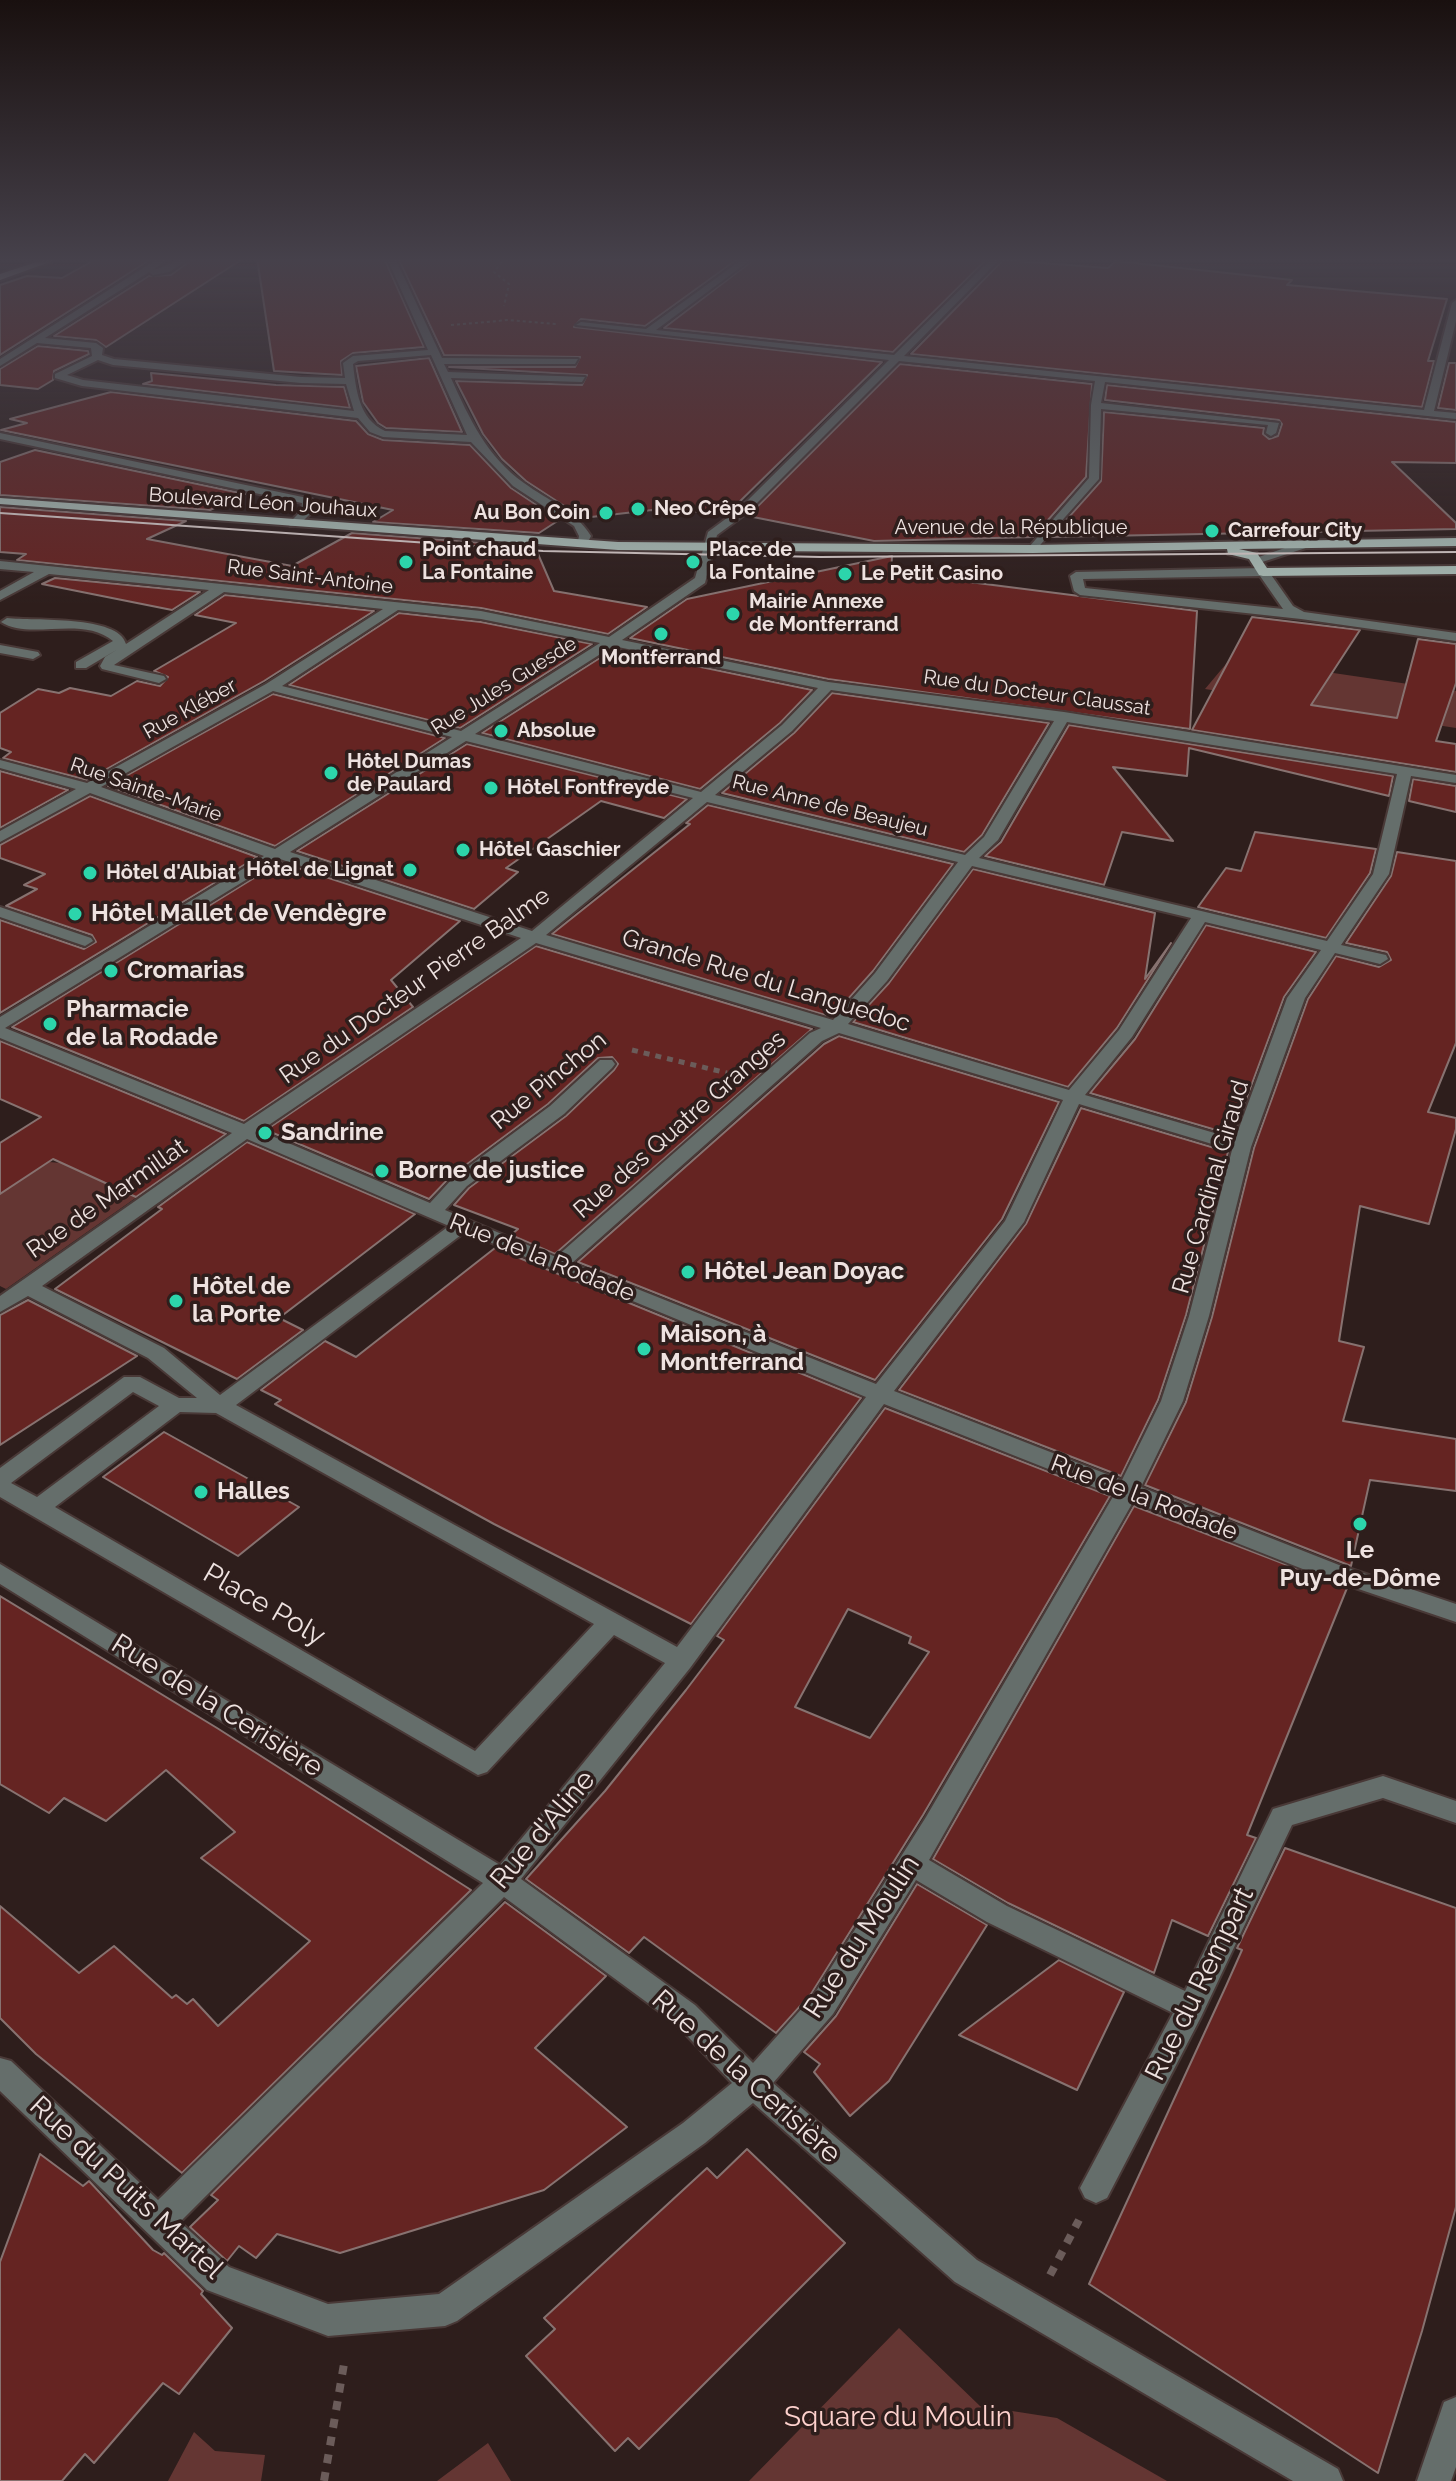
<!DOCTYPE html>
<html>
<head>
<meta charset="utf-8">
<style>
	body { margin:0 }
	canvas { display:block; background:#2e1e1c }
</style>
</head>
<body>
<canvas width="1456" height="2481"></canvas>
<script>
const context = document.querySelector('canvas').getContext('2d');
context.lineJoin = 'round';
function fill(path, color) { context.fillStyle = color; context.fill(path, 'evenodd'); }
function strokePath(path, color, width, dash) { context.strokeStyle = color; context.lineWidth = width; context.lineCap = dash ? 'butt' : 'round'; context.setLineDash(dash || []); context.stroke(path); }
function write(font, color, halo, rows, align = 'center') {
  context.font = font + ' Raleway,sans-serif'; context.lineWidth = 7; context.setLineDash([]); context.textBaseline = 'middle'; context.strokeStyle = halo; context.fillStyle = color; for (const [text, x, y, turn = 0] of rows) {
    context.save(); context.translate(x, y); context.rotate((+turn || 0) * Math.PI / 180); context.textAlign = isNaN(turn) ? turn : align; if (halo) context.strokeText(text, 0, 0); context.fillText(text, 0, 0); context.restore();
  }
}
fill(new Path2D(`
	M1231 658 1456 691V728L1205 689Z
	M49 1162 61 1163 137 1197 6 1289 0 1286V1194Z
	M899 2328 980 2406 1057 2418 1167 2481H749Z
	M194 2432 215 2451 265 2455 261 2481H168Z
	M488 2443 511 2481H437Z`), '#643633');
const building = new Path2D(`
	M98 258H153L0 355V285L27 276 62 278Z
	M194 258H244L106 347 96 340 54 336 149 276 171 275Z
	M257 258H384L424 347 353 353 341 361 342 375 274 371Z
	M398 258H739L645 326 581 319 574 327 882 362 728 513 652 510 591 517 577 508 572 511 526 481 502 459 483 434 456 381 582 385 587 375 449 367H575L580 357 444 355Z
	M756 258 899 259H987L893 352 664 328Z
	M1003 260 1108 268 1116 261 1292 280 1287 285 1447 299 1428 361H1434L1422 407 911 354Z
	M38 346 88 351 89 354 54 371 53 380 38 389 0 385V369Z
	M429 358 462 432 386 428 378 423 363 402 356 366Z
	M1449 363H1456V410L1438 408Z
	M900 364 1092 384 1086 477 1033 537 874 541 748 516Z
	M151 373 276 385 344 387 350 408 143 384 152 381Z
	M1107 385 1456 422V463L1392 462 1456 523V529L1051 537 1101 481 1104 412 1264 428 1263 434 1269 439 1278 436 1282 424 1279 420 1105 400Z
	M111 392 356 421 368 434 383 440 470 445 511 488 559 520 539 533 373 522 393 510 1 430 27 423 10 419Z
	M35 450 245 494 210 510 0 495V462Z
	M0 507 186 521 147 539 292 566 352 533 535 547 554 591 647 607 608 634 481 608 17 560 26 554 0 552Z
	M892 556 891 572 1197 611 1190 729 828 679 630 638 687 599Z
	M55 578 200 592 172 610 42 584Z
	M225 595 374 611 264 681 87 780 3 758 11 752 0 748V713L38 689 59 693 70 688 111 696 137 681 160 686 168 677 154 671 236 623 195 615Z
	M399 613 481 622 592 644 460 728 289 685Z
	M1252 617 1360 630 1311 705 1397 718 1418 639 1456 644V683L1436 741 1456 744V772L1192 730Z
	M614 649 812 690 780 723 700 789 482 733Z
	M832 693 1049 723 982 835 964 852 722 793 794 733Z
	M273 694 445 738 275 846 108 786Z
	M1069 725 1393 776 1389 796 1189 748 1187 776 1113 767 1173 841 1122 832 1104 885 985 856 1001 842Z
	M467 744 687 799 664 818 601 801 506 868 518 872 474 909 297 851Z
	M0 771 68 790 0 828Z
	M1413 779 1456 786V812L1409 801Z
	M90 796 257 857 0 1013V920L84 949 96 942 92 935 6 906 37 889 24 885 45 874 0 858V845Z
	M708 805 953 864 873 971 832 1017 552 934 690 824 686 823Z
	M1255 832 1376 849 1370 873 1326 938 1198 907 1226 868 1241 871Z
	M1397 852 1456 861V1043L1428 1112 1456 1118V1129L1429 1224 1360 1206 1339 1341 1364 1347 1343 1421 1456 1439V1491L1370 1480 1351 1566 1145 1485 1186 1402 1212 1317 1254 1148 1308 999 1336 956 1379 967 1391 960 1387 952 1346 943 1391 876Z
	M280 862 460 921 391 980 413 1007 244 1121 12 1027Z
	M973 869 1155 913 1145 979 1171 943 1117 1028 1068 1087 853 1022 889 983Z
	M1206 925 1316 952 1284 997 1233 1135 1090 1093 1135 1039Z
	M536 946 812 1029 555 1254 511 1235 518 1229 454 1205 469 1188 566 1116 614 1070 618 1064 612 1057 598 1058 548 1104 451 1176 429 1199 266 1130Z
	M839 1036 1059 1102 1002 1219 875 1380 578 1262 824 1044Z
	M0 1041 226 1134 136 1197 53 1159 0 1194V1143L41 1117 0 1099Z
	M1081 1108 1228 1152 1186 1315 1158 1400 1121 1476 899 1390 1026 1224Z
	M247 1142 415 1214 279 1318 303 1330 237 1379 55 1289 162 1209 158 1207Z
	M495 1248 861 1398 691 1624 494 1524 275 1404 281 1400 261 1390 325 1341 356 1357Z
	M28 1300 137 1356 0 1445V1315Z
	M885 1408 1110 1496 923 1815 811 1994 776 2033 644 1937 629 1953 526 1879 605 1791 686 1690 724 1640 717 1636ZM848 1609 911 1637 909 1643 929 1652 870 1738 795 1707Z
	M164 1432 299 1507 238 1556 103 1477Z
	M1134 1506 1347 1588 1247 1835 1256 1838 1208 1936 1172 1920 1154 1973 1008 1903 933 1859Z
	M0 1596 217 1728 471 1890 182 2173 36 2054 0 2018V1906L79 1973 114 1946 172 1998 176 1995 187 2004 193 1999 218 2026 310 1941 201 1858 235 1832 166 1770 106 1821 64 1798 49 1813 0 1784Z
	M1285 1848 1456 1908V2207L1422 2331 1378 2473 1089 2284 1226 1986 1242 1950 1237 1948Z
	M917 1884 987 1925 889 2081 850 2116 814 2072 820 2064 804 2052 836 2016Z
	M505 1902 606 1976 535 2048 627 2127 544 2190 340 2253 277 2234 256 2258 239 2246 227 2261 190 2227 218 2200 211 2195Z
	M1059 1960 1124 1992 1077 2090 959 2035Z
	M747 2149 845 2243 639 2449 628 2438 615 2451 526 2356 555 2329 544 2318 707 2168 717 2178Z
	M40 2154 83 2186 89 2181 153 2250 162 2255 164 2253 203 2291 201 2294 232 2328 179 2394 163 2383 94 2463 85 2454 62 2481H0V2262Z`);
fill(building, '#652422');
strokePath(building, '#877270', 2);
const minor = new Path2D(`
	M159 258H169L153 270C167 267 177 258 191 258L169 272 153 275 149 272 45 338 96 343 103 348 102 355 114 359 301 377 345 378 343 363 353 356 428 350 387 258H395L442 358 578 359 575 364H444L448 372 585 377 582 382 451 378C469 418 487 457 524 483 547 500 576 511 591 536L587 544 577 546 579 536 574 526 513 486 471 442 383 437 370 432 358 418 82 386 55 378V374L92 356 91 348 37 343 0 366V359ZM431 355 467 435 385 431C359 419 356 390 353 364L358 361ZM98 360 113 365 301 383 346 384 354 411 83 380 67 375Z
	M744 258H753L656 330 894 355 992 258H1001L904 356 1424 410 1452 303 1456 300V321L1434 411 1456 413V419L1105 382 1101 403 1279 423 1276 433 1271 436 1266 433 1268 425 1101 409 1099 479 1033 553 1027 549 1029 547 1089 478 1091 405 1095 381 899 361 747 513 717 535 705 583 622 640 828 682 1064 712 1456 775V783L1411 776 1389 874 1341 945 1386 955 1388 959 1380 964 1335 953 1305 998 1251 1147 1209 1316 1183 1401 1141 1487 1339 1565 1456 1604V1622L1323 1577 1133 1502 929 1860 1007 1906 1185 1991 1273 1809 1383 1776 1456 1801V1823L1383 1798 1292 1825 1201 2017 1107 2198 1096 2203 1085 2198 1080 2188 1173 2013 987 1922 916 1880 833 2014 773 2083 977 2260 1338 2469 1343 2481H1293L955 2282 753 2103 705 2143 457 2321 445 2326 328 2336 207 2290 0 2091V2058L11 2061 158 2200 483 1883 0 1584V1564L500 1865 665 1663 614 1635 487 1772 478 1775 0 1497V1468L124 1377H140L179 1398H197L148 1358 28 1296 0 1312V1296L232 1133 0 1038V1017L264 856 90 793 0 842V831L76 789 0 768V760L87 783 266 684 383 609 224 592 114 665 164 676 166 679 159 683 102 669 100 666 105 657 118 649 86 668H76V662L113 641C82 615 29 641 1 622L7 618C33 621 119 615 126 644L209 590 49 574 0 600V591L34 572 0 569V561L481 611 609 637 695 578 708 532 739 509 889 360 576 325 581 322 646 329ZM398 610 481 619 600 643 461 731 282 686ZM613 646 818 688 782 725 701 792 475 734ZM831 690 1054 721 984 837 965 855 715 795 792 731ZM273 691 452 737 275 849 101 787ZM1067 722 1397 774 1373 874 1327 941 979 858 998 840ZM466 741 693 798 532 931 290 852ZM707 802 958 862 875 973 833 1020 546 935ZM280 859 521 938 244 1124 5 1028ZM972 866 1191 918 1119 1030 1069 1090 848 1024 887 981ZM1205 922 1321 950 1287 998 1235 1139 1085 1095 1132 1037ZM536 943 821 1028 810 1033 556 1257 445 1210 467 1186 564 1114 612 1068 615 1064 612 1060H600L550 1106 453 1178 430 1203 260 1131ZM839 1033 1063 1100 1005 1221 876 1384 572 1263 822 1041ZM1079 1104 1232 1150 1189 1316 1161 1401 1122 1480 894 1391 1024 1222ZM247 1139 449 1226 220 1395 164 1348 42 1286ZM465 1232 866 1397 677 1647 236 1405ZM133 1392 159 1406 37 1497 11 1483ZM884 1404 1114 1495 926 1817 813 1996 753 2063 695 2005 521 1879 690 1668ZM180 1412 216 1413 594 1624 475 1751 55 1507ZM504 1897 675 2023 732 2083 683 2123 439 2294 328 2304 229 2267 180 2222Z
	M1434 258H1456V261Z
	M0 433 312 499V512L298 526H290L288 524 301 511 302 503 0 439Z
	M1308 540 1312 542V546L1256 564 1250 560Z
	M1263 568 1267 569 1293 606 1304 612 1456 633V641L1301 619 1080 595 1074 591 1070 576 1076 572ZM1260 576 1283 609 1085 588 1083 579Z
	M0 645 38 652 40 655 33 659 0 653Z
	M0 907 91 938 93 941 85 946 79 944 0 917Z
	M1456 2397V2467L1451 2481H1417L1444 2402Z`);
const major = new Path2D(`
	M49 258H61L0 280V274Z
	M0 498 618 542 1033 545 1456 538V546L1239 549 1257 553 1267 568 1456 566V574L1263 576 1259 575 1249 559 1228 554 1227 549 1033 553 618 550 0 504Z`);
strokePath(minor, '#493937', 4);
strokePath(major, '#493937', 4);
strokePath(new Path2D(`
	M502 262 494 272 509 284 504 306
	M451 325 509 320 556 324`), '#6b5c5a', 2, [3, 3]);
strokePath(new Path2D(`
	M632 1050 727 1073`), '#6b5c5a', 5, [6, 6]);
strokePath(new Path2D(`
	M1050 2275 1079 2220
	M324 2481 345 2358`), '#6b5c5a', 8, [9, 9]);
fill(minor, '#656e6b');
fill(major, '#a8bab3');
strokePath(new Path2D(`
	M0 513 543 551 821 557 1456 552`), '#d5c9c7', 2);
const sky = context.createLinearGradient(0, 0, 0, 605);
sky.addColorStop(0, '#19100f');
sky.addColorStop(0.43, '#46414b');
sky.addColorStop(1, '#46414b00');
context.fillStyle = sky;
context.fillRect(0, 0, 1456, 605);
for (const [x, y, r, color] of [
	[638,509,8,"#2cd5ab"],
	[606,513,8,"#2cd5ab"],
	[1212,531,8,"#2cd5ab"],
	[406,562,8,"#2cd5ab"],
	[693,562,8,"#2cd5ab"],
	[845,574,8,"#2cd5ab"],
	[733,614,8,"#2cd5ab"],
	[661,634,8,"#2cd5ab"],
	[501,731,8,"#2cd5ab"],
	[331,773,8,"#2cd5ab"],
	[491,788,8,"#2cd5ab"],
	[463,850,8,"#2cd5ab"],
	[410,870,8,"#2cd5ab"],
	[90,873,8,"#2cd5ab"],
	[75,914,8,"#2cd5ab"],
	[111,971,8,"#2cd5ab"],
	[50,1024,8,"#2cd5ab"],
	[265,1133,8,"#2cd5ab"],
	[382,1171,8,"#2cd5ab"],
	[688,1272,8,"#2cd5ab"],
	[176,1301,8,"#2cd5ab"],
	[644,1349,8,"#2cd5ab"],
	[201,1492,8,"#2cd5ab"],
	[1360,1524,8,"#2cd5ab"]
]) { const dot = new Path2D(); dot.arc(x, y, r, 0, 2 * Math.PI); context.fillStyle = color; context.fill(dot); strokePath(dot, '#2e1e1c', 3); }
write('20px', '#eee2e0', '#2e1e1c', [
	["Boulevard Léon Jouhaux",263,503,4],
	["Avenue de la République",1011,528],
	["Rue Saint-Antoine",310,577,7],
	["Rue Jules Guesde",504,686,-32],
	["Rue du Docteur Claussat",1037,693,8],
	["Rue Kléber",190,709,-29],
	["Rue Sainte-Marie",146,790,19],
	["Rue Anne de Beaujeu",830,806,14]
]);
write('bold 20px', '#eee2e0', '#2e1e1c', [
	["Neo Crêpe",654,509],
	["Au Bon Coin",590,513,"right"],
	["Carrefour City",1228,531],
	["Point chaud",422,550],
	["La Fontaine",422,573],
	["Place de",709,550],
	["la Fontaine",709,573],
	["Le Petit Casino",861,574],
	["Mairie Annexe",749,602],
	["de Montferrand",749,625],
	["Montferrand",661,658,"center"],
	["Absolue",517,731],
	["Hôtel Dumas",347,762],
	["de Paulard",347,785],
	["Hôtel Fontfreyde",507,788],
	["Hôtel Gaschier",479,850],
	["Hôtel de Lignat",394,870,"right"],
	["Hôtel d'Albiat",106,873]
], 'left');
write('bold 24px', '#eee2e0', '#2e1e1c', [
	["Hôtel Mallet de Vendègre",91,914],
	["Cromarias",127,971],
	["Pharmacie",66,1010],
	["de la Rodade",66,1038],
	["Sandrine",281,1133],
	["Borne de justice",398,1171],
	["Hôtel Jean Doyac",704,1272],
	["Hôtel de",192,1287],
	["la Porte",192,1315],
	["Maison, à",660,1335],
	["Montferrand",660,1363],
	["Halles",217,1492],
	["Le",1360,1551,"center"],
	["Puy-de-Dôme",1360,1579,"center"]
], 'left');
write('24px', '#eee2e0', '#2e1e1c', [
	["Grande Rue du Languedoc",766,981,17],
	["Rue du Docteur Pierre Balme",415,986,-35],
	["Rue Pinchon",549,1081,-39],
	["Rue des Quatre Granges",680,1125,-41],
	["Rue Cardinal Giraud",1211,1187,-74],
	["Rue de Marmillat",107,1199,-35],
	["Rue de la Rodade",542,1258,22],
	["Rue de la Rodade",1144,1498,21]
]);
write('28px', '#eee2e0', '#2e1e1c', [
	["Place Poly",264,1605,30],
	["Rue de la Cerisière",217,1706,32],
	["Rue d'Aline",543,1830,-50],
	["Rue du Moulin",862,1937,-57],
	["Rue du Rempart",1200,1984,-64],
	["Rue de la Cerisière",746,2077,42],
	["Rue du Puits Martel",126,2188,43]
]);
write('28px', '#fdd1cd', '#2e1e1c', [
	["Square du Moulin",898,2418]
]);
</script>
</body>
</html>
